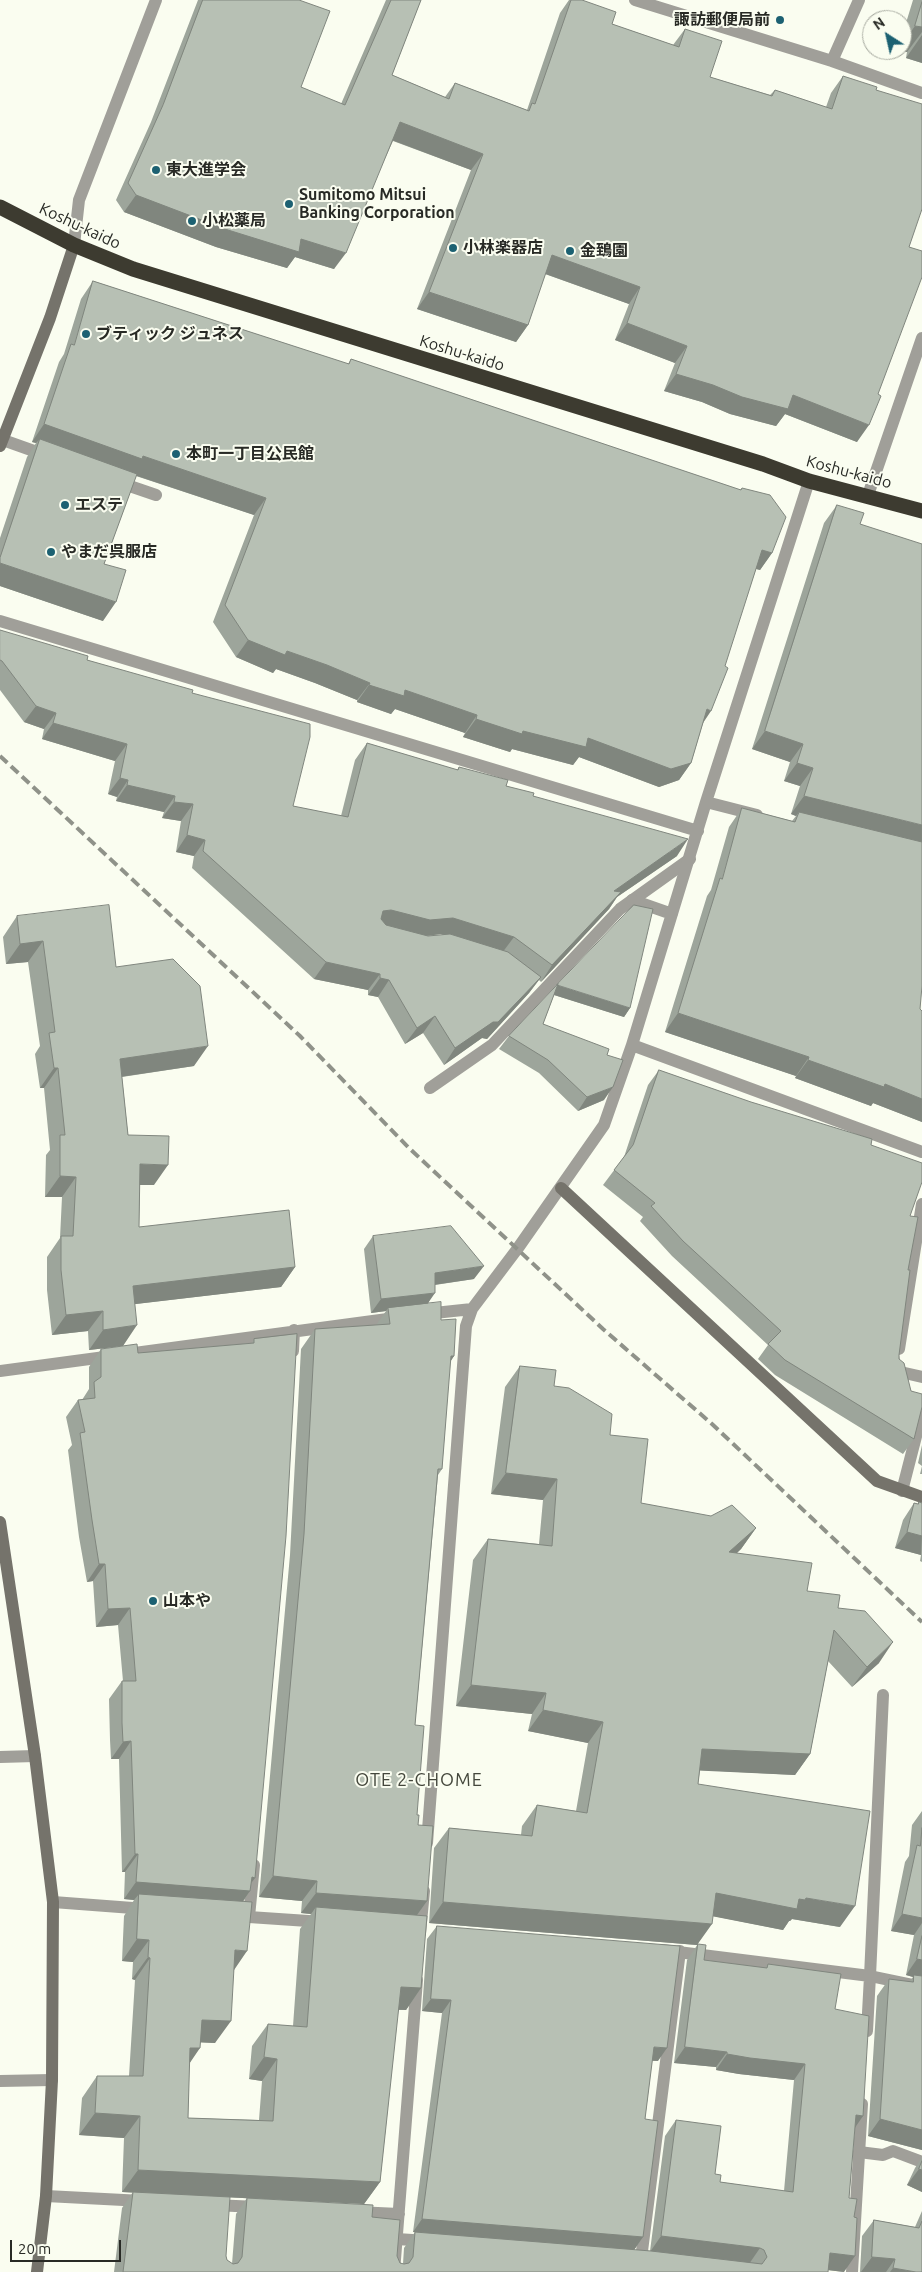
<!DOCTYPE html>
<html>
<head>
<meta charset="utf-8">
<style>
	body { margin:0 }
	#map { position:relative; width:922px; height:2272px; overflow:hidden; background:#fafdf0; font-family:Ubuntu,sans-serif }
	canvas { display:block }
	.north { position:absolute; left:862px; top:10px; width:50px; height:50px; box-sizing:border-box; background:#fafdf0; border:1px solid #a6a99f; border-radius:50%; rotate:325deg; font-size:14px; font-weight:700; line-height:20px; text-align:center; color:#282a25 }
	.north::after { content:''; display:block; margin:auto; width:18px; height:22px; background:#1c6172; clip-path:polygon(50% 0,100% 100%,50% 72%,0 100%) }
	.scale { position:absolute; left:10px; top:2240px; width:111px; height:22px; box-sizing:border-box; border:2px solid #282a25; border-top:0; padding-left:6px; font-size:15px; line-height:18px; white-space:nowrap; color:#282a25; -webkit-text-stroke:4px #fafdf0; paint-order:stroke }
</style>
</head>
<body>
<div id="map">
<canvas width="922" height="2272"></canvas>
<div class="north">N</div>
<div class="scale">20 m</div>
</div>
<script>
const context = document.querySelector('canvas').getContext('2d');
context.lineJoin = 'round';
function strokePath(path, color, width, dash) { context.strokeStyle = color; context.lineWidth = width; context.lineCap = dash ? 'butt' : 'round'; context.setLineDash(dash || []); context.stroke(path); }
function fill(path, color) { context.fillStyle = color; context.fill(path, 'evenodd'); }
function write(font, color, halo, rows, align = 'center') {
  context.font = font + ' Ubuntu,"Noto Sans JP",sans-serif'; context.lineWidth = 4; context.setLineDash([]); context.textBaseline = 'middle'; context.strokeStyle = halo; context.fillStyle = color; for (const [text, x, y, turn = 0] of rows) {
    context.save(); context.translate(x, y); context.rotate((+turn || 0) * Math.PI / 180); context.textAlign = isNaN(turn) ? turn : align; if (halo) context.strokeText(text, 0, 0); context.fillText(text, 0, 0); context.restore();
  }
}
strokePath(new Path2D(`
	M430 1088 492 1045 620 909 690 859
	M899 1349 922 1204
	M0 1757 35 1756
	M870 1976 883 1695
	M0 2081 52 2080
	M859 2152 883 2155 893 2151 922 2162
	M397 2239 427 2241`), '#a09f99', 12);
strokePath(new Path2D(`
	M635 0 832 61 922 93
	M832 61 859 0
	M74 245 79 200 156 0
	M3 440 48 456
	M118 482 156 495
	M868 495 922 338
	M0 621 698 831
	M706 802 757 815
	M632 900 672 914
	M632 1045 922 1152
	M425 1314 472 1309
	M293 1351 294 1330
	M0 1371 395 1318
	M896 1371 922 1377
	M902 1491 922 1413
	M427 1843 466 1326 472 1309 518 1248 604 1125 632 1045 706 802 809 481
	M53 1902 146 1909
	M234 1916 323 1922
	M249 1917 254 1865
	M420 1933 424 1891
	M662 1950 870 1976 922 1987
	M867 2031 870 1976
	M46 2196 143 2201
	M213 2205 258 2207
	M356 2212 399 2214
	M641 2259 680 1951
	M394 2272 417 1980
	M852 2272 862 2104`), '#a09f99', 12);
strokePath(new Path2D(`
	M0 446 50 318 74 245
	M561 1188 877 1481 922 1497
	M0 1522 35 1756 53 1902 52 2080 46 2196 37 2272`), '#75736b', 12);
strokePath(new Path2D(`
	M0 207 74 245 133 269 763 464 809 481 922 511`), '#3d3b30', 15);
strokePath(new Path2D(`
	M0 756 300 1036 410 1149 603 1329 712 1424 922 1622`), '#8f9289', 4, [10, 5]);
fill(new Path2D(`
	M198 0H299L301 87 341 104 386 0H421L392 75 445 97 455 83 527 110 560 13 569 0H582L612 24 673 45 685 29 710 77 770 95 775 90 826 107 831 93 843 76 876 90 909 247 857 442 785 414 776 426 730 414 702 402 664 391 675 363 615 340 629 304 545 274 528 325 516 342 417 309 471 170 393 141 334 269 295 257 287 268 216 247 124 212 116 200 151 122Z
	M913 0H922V63L906 58 907 52 898 50H902V36Z
	M93 281 348 364 351 359 740 490 742 488 772 553 760 570 756 569 703 723 691 763 679 780 659 787 579 757 573 765 512 749 510 752 463 737 465 733 395 709 391 714 357 702V700L315 683 276 669 273 673 236 657 213 622 254 515 136 476 104 564 103 621 0 586V538L27 457 36 443 32 442 59 362 64 354 81 299Z
	M837 505 860 524 920 1009 922 1011V1122L873 1103 871 1106 795 1078 796 1076 665 1032 707 896 711 890 729 827 742 808 792 821 796 816 791 814 800 786 784 781 790 762 752 749 824 523Z
	M0 630 87 660 192 693 293 806 341 816 355 760 367 743 457 770 459 767 533 796 677 856 617 897 609 909 541 982 539 980 529 993 487 1039 482 1038 444 1065 423 1033 405 1044 378 997 368 995V990L314 979 192 868 194 856 176 852 181 821 162 818 164 812 116 801 117 797 108 794 115 761 42 739 44 729 24 722 0 690ZM441 934 443 935 426 936Z
	M17 916 116 967 194 1066 122 1077 128 1135 154 1185H140L139 1227 295 1267 281 1287 135 1304 123 1346 89 1350 88 1331 52 1335 47 1290V1257L60 1238 62 1197H45L46 1155 50 1150 44 1088H40L35 1054 40 1046 28 962 6 964 3 937Z
	M557 986 630 1008 624 1017 554 995 543 1024 607 1055 604 1100 578 1111 539 1073 499 1049 509 1036Z
	M659 1070 871 1145 910 1216 908 1270 899 1355 914 1439 903 1454 775 1375 758 1359 768 1345 672 1256 640 1221 643 1217 603 1185 624 1157 648 1085Z
	M373 1236 474 1279 435 1285 428 1304 441 1320 454 1356 450 1362 442 1469 438 1475 415 1725 417 1815 427 1901 417 1915 421 1988 406 2010H398L380 2182 364 2204 122 2192 124 2138 79 2135 82 2098 97 2076H129L135 1980 132 1979 133 1962 122 1961 124 1916 134 1900 124 1899 125 1872H122L119 1759H111L110 1740 109 1699 122 1681H123L118 1625 96 1627 93 1581 87 1582 79 1537 68 1450 72 1445 66 1417 78 1400H82L89 1389V1367L101 1349 138 1353 252 1343 254 1339 251 1883 250 1891 243 1902 234 1970 215 2043 201 2042 189 2064 188 2118 259 2120 262 2081 249 2079 252 2046 268 2024 293 2026 300 1929 311 1914 301 1913 302 1901 259 1897 290 1555 301 1349 315 1329 376 1325 386 1311 371 1313 364 1249Z
	M520 1366 554 1386 610 1435 641 1503 756 1528 741 1549 737 1553 838 1608 879 1663 852 1687 828 1661 810 1754 795 1775 700 1770 698 1784 840 1927 792 1919 790 1921H789L783 1930 713 1916 697 1945 429 1923 434 1848 449 1828 521 1835 522 1826 537 1805 576 1811 588 1743 528 1731 532 1714 456 1706 473 1560 488 1539 539 1544 543 1500 491 1494 505 1387Z
	M922 1445V1474H920L922 1466 918 1463Z
	M919 1502 922 1503V1562L920 1561 921 1555 895 1548 903 1520 914 1503 918 1504Z
	M922 1811V2150L868 2136 877 1996 889 1979 909 1982 913 1977 906 1975 914 1935 891 1931 905 1862 909 1856 912 1825Z
	M437 1926 658 2061H652L645 2119 643 2237 634 2250 650 2251 665 2136 676 2120 720 2182 784 2191 794 2080 739 2074 716 2070V2067L674 2063 687 1960 698 1944 704 1960 765 1968 768 1964 835 2009 855 2128 849 2198 844 2272 828 2270V2272H114L122 2208 133 2192 226 2256 227 2260 232 2264 236 2214 247 2198 372 2217 397 2256 400 2263 403 2264 404 2248 415 2232H413L442 2013 422 2011 427 1939Z
	M922 2157V2192L907 2185 915 2168Z
	M922 2211V2272H860L862 2236 874 2220 915 2227Z`), '#9da59b');
fill(new Path2D(`
	M915 26 922 27V32L907 52 898 50H902V44Z
	M922 35V63L906 58Z
	M400 122 483 154 471 170 389 139Z
	M136 195 301 239 346 253 334 269 295 257 287 268 216 247 124 212Z
	M552 255 640 287 629 304 540 272Z
	M429 292 528 325 516 342 417 309Z
	M627 323 687 346 675 363 615 340Z
	M676 374 793 395 869 425 857 442 785 414 776 426 730 414 702 402 664 391Z
	M44 424 143 456 266 498 254 515 131 474 40 439 36 443 32 442Z
	M762 550 772 553 760 570 750 567Z
	M0 563 116 602 103 621 0 586Z
	M248 640 287 651 327 665 370 683 357 700 315 683 276 669 273 673 236 657Z
	M369 685 405 690 477 715 465 733 395 709 391 714 357 702Z
	M36 706 56 713 44 729 24 722Z
	M707 709 711 711 699 729Z
	M476 719 523 731 588 738 691 763 679 780 659 787 579 757 573 765 512 749 510 752 463 737Z
	M53 723 127 744 115 761 42 739Z
	M765 731 803 744 790 762 752 749Z
	M797 763 813 768 800 786 784 781Z
	M120 778 128 780 117 797 108 794Z
	M127 785 175 796 164 812 116 801Z
	M804 796 922 825V847L799 812 796 816 791 814Z
	M174 802 193 804 181 821 162 818Z
	M187 835 205 840 194 856 176 852Z
	M688 839 677 856 617 897 609 909 541 982 552 965 614 891Z
	M391 910 453 918 514 937 502 953 441 934 418 937 372 928 383 911Z
	M43 941 28 962 6 964 20 944Z
	M326 962 380 974 368 990 314 979Z
	M541 977 529 993 487 1039 482 1038 444 1065 455 1048Z
	M380 978 389 980 378 997 368 995Z
	M557 985 630 1008 624 1017 551 994Z
	M678 1013 809 1057 796 1076 665 1032Z
	M435 1016 423 1033 405 1044 417 1028Z
	M208 1046 194 1066 106 1079 120 1059Z
	M808 1060 885 1084 922 1099V1122L873 1103 871 1106 795 1078Z
	M54 1068H58L44 1088H40Z
	M613 1087 604 1100 578 1111 587 1097Z
	M140 1164 168 1165 154 1185H126Z
	M60 1176 76 1177 62 1197H45Z
	M484 1266 474 1279 426 1286 435 1273Z
	M295 1267 281 1287 119 1306 133 1286Z
	M435 1293 426 1306 388 1308 386 1311 371 1313 381 1299Z
	M103 1311 88 1331 52 1335 66 1315Z
	M137 1325 123 1346 89 1350 103 1330Z
	M451 1356H454L440 1377Z
	M506 1473 557 1479 543 1500 491 1494Z
	M756 1528 741 1549 715 1573 729 1552Z
	M907 1532 922 1536 921 1555 895 1548Z
	M99 1564H105L93 1581 87 1582Z
	M130 1608 118 1625 96 1627 108 1609Z
	M893 1642 879 1663 852 1687 867 1667Z
	M471 1685 546 1693 532 1714 456 1706Z
	M543 1710 603 1722 588 1743 528 1731Z
	M131 1741 119 1759H111L123 1742Z
	M702 1749 810 1754 795 1775 687 1770Z
	M135 1854H138L125 1872H122Z
	M273 1876 317 1881 302 1901 259 1897Z
	M252 1877 255 1878 246 1890 250 1891 238 1908 139 1894 134 1900 124 1899 136 1882Z
	M316 1893 427 1901 412 1922 316 1907 311 1914 301 1913Z
	M716 1893 799 1899 806 1898 855 1906 840 1927 792 1919 790 1921H789L783 1930 701 1914Z
	M443 1902 712 1924 697 1945 429 1923Z
	M902 1914 922 1918V1923L914 1935 891 1931Z
	M137 1939 149 1940 133 1962 122 1961Z
	M235 1950 247 1951 232 1973Z
	M148 1957 150 1958 135 1980 132 1979Z
	M917 1959 922 1960V1979L914 1975 913 1977 906 1975Z
	M401 1987 421 1988 406 2010 385 2009Z
	M431 1999 451 2000 442 2013 422 2011Z
	M202 2020 231 2021 215 2043 187 2042Z
	M654 2047 667 2048 658 2061 645 2060Z
	M685 2047 727 2052 716 2067 674 2063Z
	M190 2048H200L185 2070Z
	M727 2054 805 2064 794 2080 739 2074 716 2070Z
	M264 2057 277 2059 262 2081 249 2079Z
	M95 2113 140 2116 124 2138 79 2135Z
	M856 2115 863 2116 852 2132Z
	M880 2119 922 2130V2150L868 2136Z
	M919 2169 922 2170V2192L907 2185Z
	M138 2170 380 2182 364 2204 122 2192Z
	M422 2219 643 2237 634 2250 413 2232Z
	M661 2236 760 2248 749 2264 650 2252Z
	M830 2253 855 2256 844 2272 819 2269Z
	M872 2257 895 2259 886 2272H861Z
	M893 2268 916 2272H890Z`), '#80867e');
const building = new Path2D(`
	M203 0H299L330 11 301 87 345 105 391 0H421L392 75 449 99 455 83 529 111 532 103 535 104 571 0H582L616 12 612 24 679 47 685 29 722 41 710 77 772 96 775 90 832 109 843 76 877 87 876 90 922 104V209L909 247 922 251V277L878 394 881 396 869 425 793 395 788 409 742 397 713 385 676 374 687 346 627 323 640 287 552 255 528 325 429 292 483 154 400 122 346 253 301 239 299 252 228 230 136 195 128 183 163 105Z
	M922 2V27L915 26Z
	M93 281 349 364 351 359 741 490 742 488 770 495 786 517 772 553 762 550 725 666 728 668 711 711 707 709 691 763 671 769 588 738 586 747 523 731 522 734 476 719 477 715 405 690 404 696 369 685 370 683 327 665 287 651 285 655 248 640 225 605 266 498 143 456 142 459 44 424 71 344 74 345Z
	M40 439 137 474 104 564 126 570 116 602 0 563V558Z
	M837 505 864 513 860 524 922 544V825L804 796 813 768 797 763 803 744 765 731Z
	M0 630 88 656 87 660 193 690 192 693 310 724V737L293 806 348 817 367 743 458 770 459 767 508 780 506 786 534 793 533 796 688 839 614 891 621 892 552 965 514 937 453 918 430 920 391 910 383 911 381 919 386 925 428 936 450 934 508 952 541 977 498 1022H493L455 1048 435 1016 417 1028 389 980 380 978V974L326 962 203 851 205 840 187 835 193 804 174 802 175 796 127 785 128 780 120 778 127 744 53 723 56 713 36 706 2 661 0 660Z
	M742 808 795 822 799 812 922 842V986L920 1009 922 1011V1099L885 1084 884 1087 808 1060 809 1057 678 1013 720 878 722 879Z
	M109 905 116 967 173 959 200 986 208 1046 120 1059 128 1135 169 1136 168 1165 140 1164 139 1227 289 1210 295 1267 133 1286 137 1325 103 1330V1311L66 1315 61 1270V1236H73L76 1177 60 1176V1135H65L58 1068H54L49 1033 55 1032 43 941 20 944 17 916Z
	M634 905 653 909 630 1008 557 985Z
	M558 984 543 1024 609 1049 607 1055 623 1060 613 1087 587 1097 548 1060 509 1036Z
	M659 1070 751 1102 872 1139 871 1145 922 1163V1182L910 1216 918 1217 908 1270H910L899 1355V1359L904 1363 911 1391 922 1394V1407L914 1439 785 1360 768 1344 781 1331 683 1241 651 1206 655 1203 614 1170 633 1145Z
	M451 1226 484 1266 435 1273V1293L381 1299 373 1236Z
	M441 1302V1320L456 1319 454 1356H451L442 1469H438L415 1725 424 1726 417 1815H419L418 1825 433 1826 427 1901 316 1893 317 1881 273 1876 304 1534 315 1329 390 1324 388 1308Z
	M297 1334 286 1536 255 1878 252 1877 250 1891 136 1882 138 1854H135L131 1741 123 1742 122 1723V1681H136L130 1608 108 1609 105 1564H99L92 1520 80 1433 85 1432 78 1400 95 1398 94 1382 101 1377V1349L137 1344 138 1353 254 1343V1339Z
	M520 1366 556 1370 554 1386 569 1388 612 1414 610 1435 648 1439 641 1503 711 1516 732 1505 756 1528 729 1552 812 1563 807 1591 840 1595 838 1608 865 1611 893 1642 867 1667 834 1630 810 1754 702 1749 698 1784 870 1811 855 1906 806 1898 805 1900 799 1899 797 1909 716 1893 712 1924 443 1902 449 1828 532 1836 537 1805 587 1813 603 1722 543 1710 546 1693 471 1685 488 1539 552 1546 557 1479 506 1473Z
	M919 1502 922 1503V1536L907 1532 914 1503 918 1504Z
	M922 1828V1918L902 1914 917 1845 920 1846Z
	M139 1894 252 1902 247 1951 235 1950 231 2021 202 2020 200 2048H190L188 2118 273 2121 277 2059 264 2057 268 2024 307 2027 316 1907 427 1916 421 1988 401 1987 380 2182 138 2170 140 2116 95 2113 97 2076H143L150 1958 148 1957 149 1940 137 1939Z
	M437 1926 680 1946 667 2048 654 2047 645 2119 658 2121 643 2237 422 2219 451 2000 431 1999Z
	M922 1936V1960L917 1959Z
	M698 1944 706 1945 704 1960 767 1968 768 1964 841 1974 835 2009 869 2016 863 2116 856 2115 849 2198 857 2199 854 2217 857 2218 855 2256 830 2253 828 2272H123L133 2192 230 2197 226 2256 227 2260 233 2264 238 2263 242 2257 247 2198 373 2205 372 2217 400 2220 397 2256 400 2263 404 2264 409 2263 413 2257 415 2232 651 2251 762 2264 767 2257 764 2250 760 2248 661 2236 676 2120 721 2126 715 2174 721 2175 720 2182 793 2192 805 2064 750 2058 727 2054V2052L685 2047Z
	M914 1975 922 1976V2130L880 2119 889 1979 913 1982Z
	M922 2161V2170L919 2169Z
	M874 2220 919 2228 922 2221V2272H916L893 2268 895 2259 872 2257Z`);
fill(building, '#b7c0b4');
strokePath(building, '#80867e', 1);
for (const [x, y, r, color] of [
	[780,20,5,"#1c6172"],
	[156,170,5,"#1c6172"],
	[289,204,5,"#1c6172"],
	[192,221,5,"#1c6172"],
	[453,248,5,"#1c6172"],
	[570,251,5,"#1c6172"],
	[86,334,5,"#1c6172"],
	[176,454,5,"#1c6172"],
	[65,505,5,"#1c6172"],
	[51,552,5,"#1c6172"],
	[153,1601,5,"#1c6172"]
]) { const dot = new Path2D(); dot.arc(x, y, r, 0, 2 * Math.PI); context.fillStyle = color; context.fill(dot); strokePath(dot, '#fafdf0', 2); }
write('bold 16px', '#282a25', '#fafdf0', [
	["諏訪郵便局前",770,20,"right"],
	["東大進学会",166,170],
	["Sumitomo Mitsui",299,195],
	["Banking Corporation",299,213],
	["小松薬局",202,221],
	["小林楽器店",463,248],
	["金鵄園",580,251],
	["ブティック ジュネス",96,334],
	["本町一丁目公民館",186,454],
	["エステ",75,505],
	["やまだ呉服店",61,552],
	["山本や",163,1601]
], 'left');
write('16px', '#282a25', '#fafdf0', [
	["Koshu-kaido",80,226,25],
	["Koshu-kaido",462,353,17],
	["Koshu-kaido",849,472,15]
]);
context.letterSpacing = '1px';
write('18px', '#44473c', '#fafdf0', [
	["OTE 2-CHOME",419,1780]
]);
context.letterSpacing = '0px';
</script>
</body>
</html>
